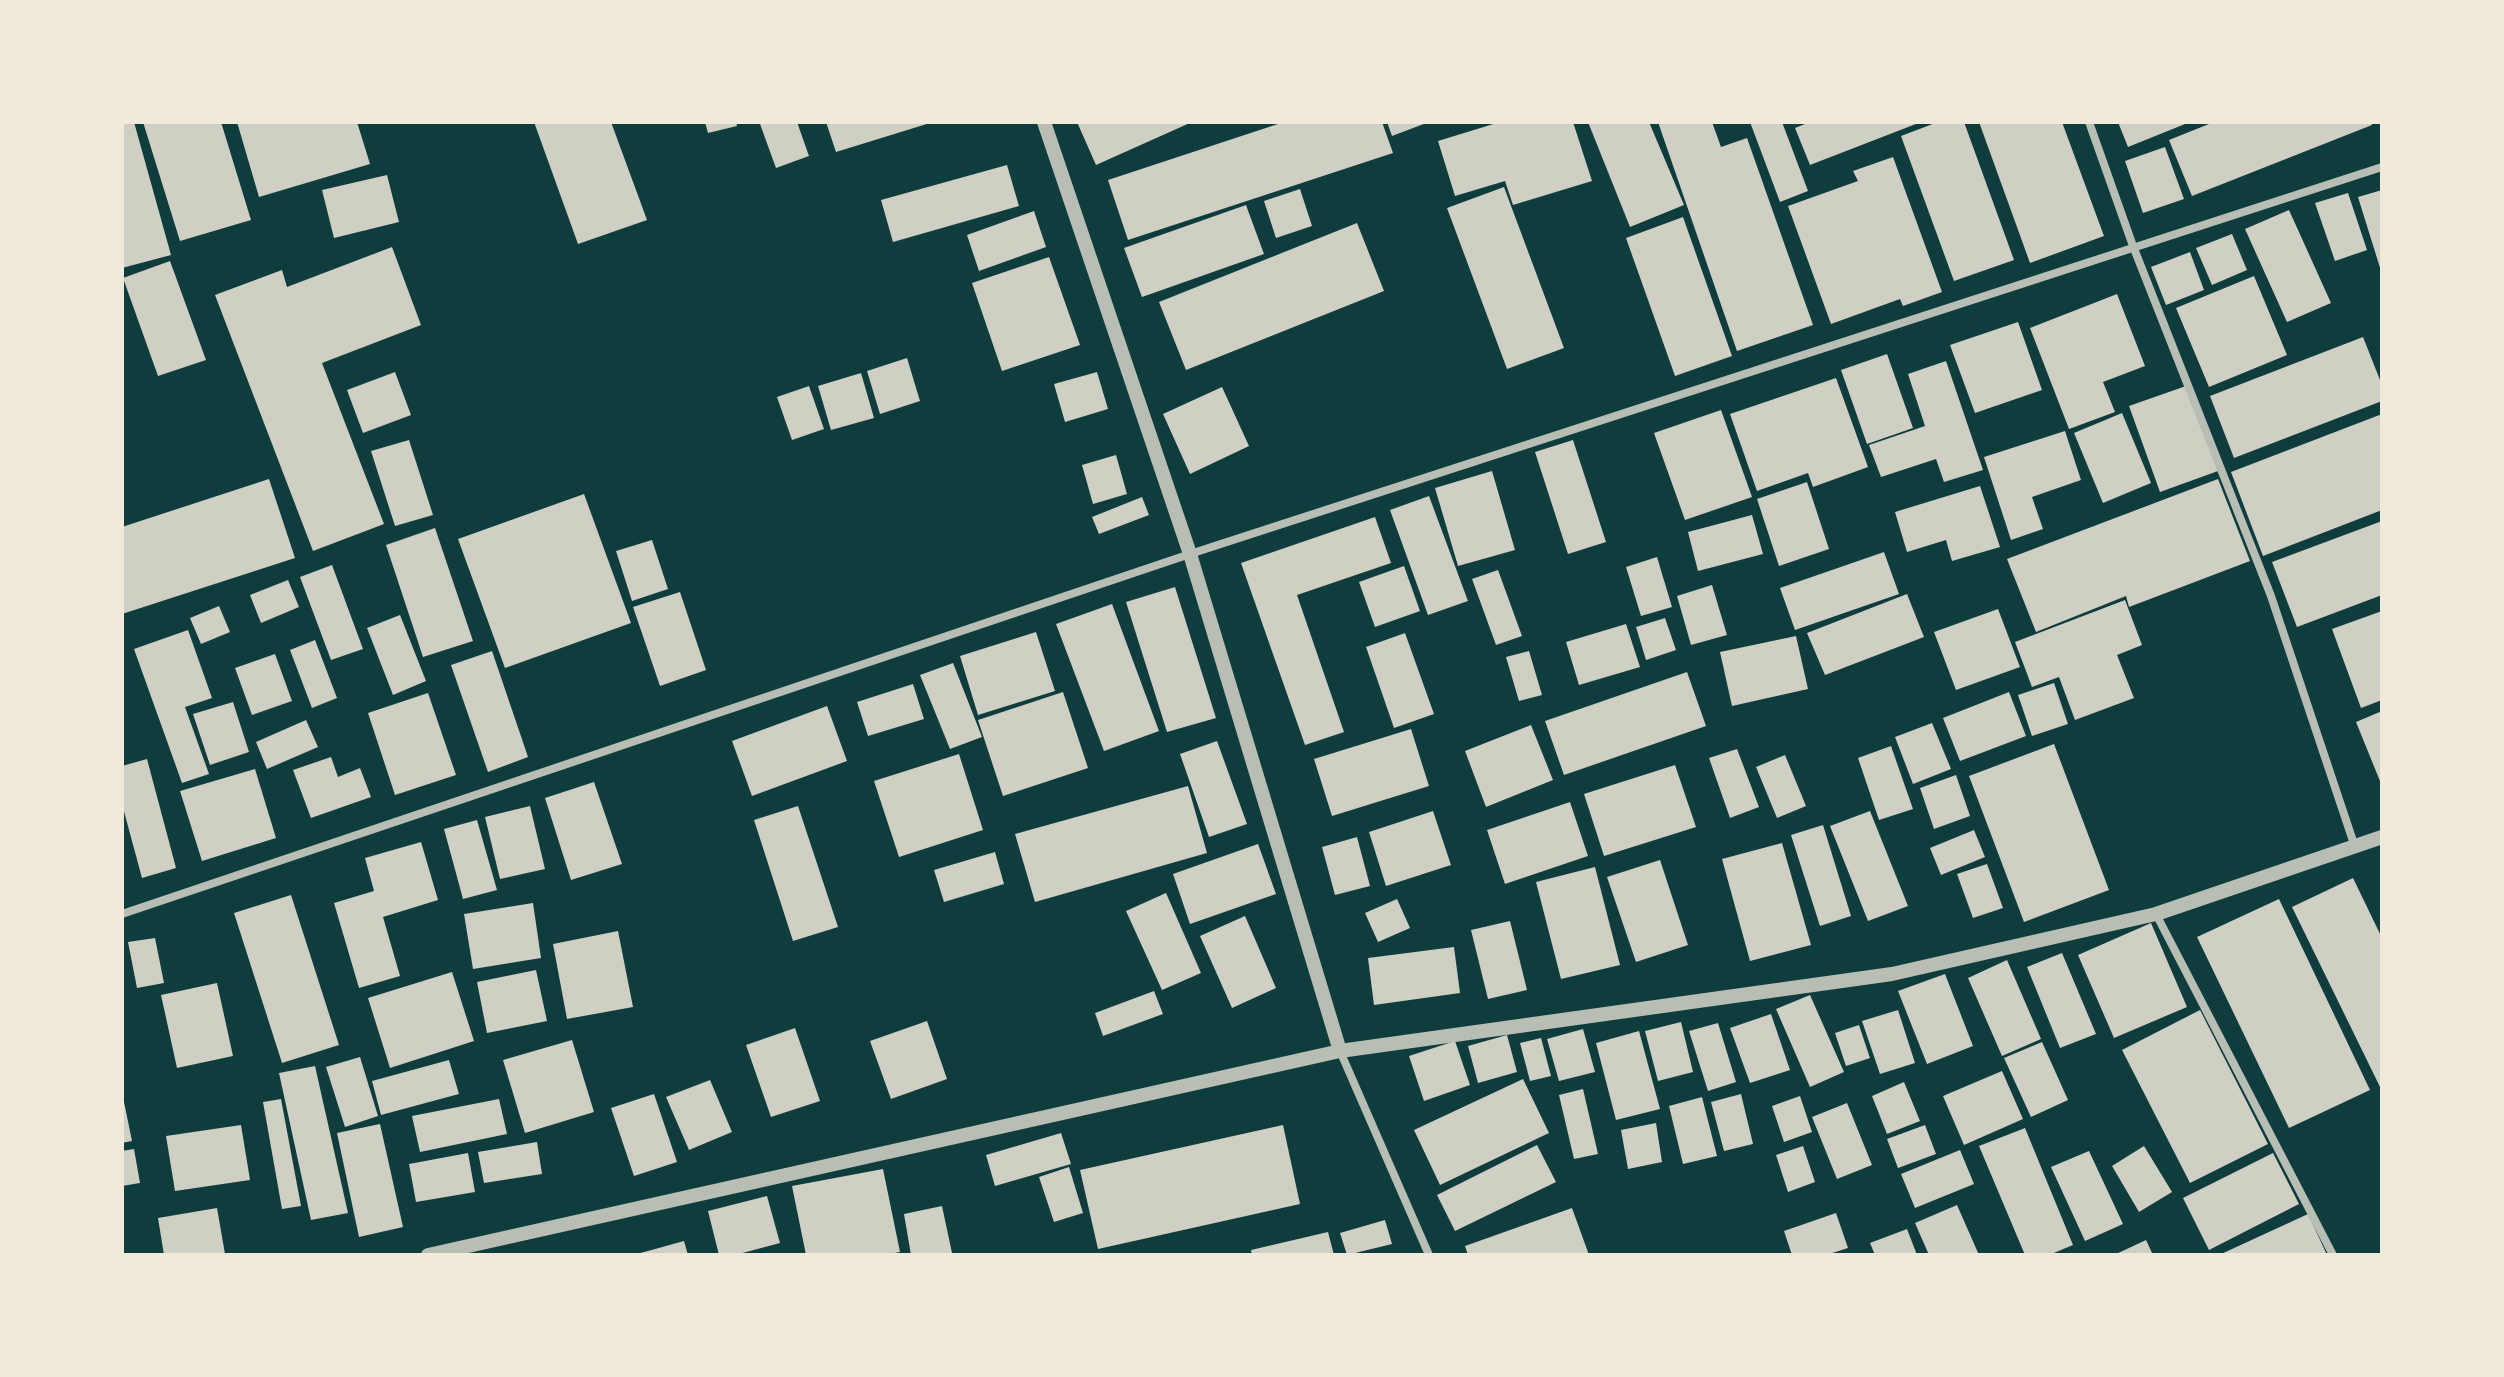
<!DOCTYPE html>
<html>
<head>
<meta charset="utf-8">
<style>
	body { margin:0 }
	#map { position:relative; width:2504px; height:1377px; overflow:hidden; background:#0f3d3e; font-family:"PT Sans",sans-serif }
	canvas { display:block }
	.frame { position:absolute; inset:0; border:124px solid #f1e9da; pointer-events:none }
</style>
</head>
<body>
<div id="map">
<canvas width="2504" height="1377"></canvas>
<div class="frame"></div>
</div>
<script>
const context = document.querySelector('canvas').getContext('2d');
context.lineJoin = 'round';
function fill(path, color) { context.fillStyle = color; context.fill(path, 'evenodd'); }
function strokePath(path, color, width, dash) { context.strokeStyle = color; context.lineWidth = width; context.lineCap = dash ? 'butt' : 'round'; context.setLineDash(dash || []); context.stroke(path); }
fill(new Path2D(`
	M122 122H134L171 255 122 268Z
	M143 122H221L251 220 180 241Z
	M237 122H357L370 164 259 197Z
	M534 122H611L647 220 578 244Z
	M705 122H736L737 126 708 133Z
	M765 122H797L809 156 776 168 760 124Z
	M826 122H930V123L836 152Z
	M1077 122H1192L1096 165Z
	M1284 122H1382L1393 153 1128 240 1108 180Z
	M1387 122H1429L1392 136Z
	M1500 122H1573L1592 181 1513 205 1505 181 1455 196 1438 141Z
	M1588 122H1649L1684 205 1630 227Z
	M1658 122H1712L1721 147 1747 138 1813 325 1737 351Z
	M1750 122H1782L1808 191 1780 202Z
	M1810 122H1921L1810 165 1795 128Z
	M1938 122H1964L2014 260 1954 281 1901 136Z
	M1979 122H2062L2104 236 2030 263Z
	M2118 122H2190L2128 147Z
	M2214 122H2371L2372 125 2192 196 2169 140Z
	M2165 147 2184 199 2143 213 2125 161Z
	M1893 157 1942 292 1903 306 1900 299 1831 324 1788 206 1858 181 1853 171Z
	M1007 165 1019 206 893 242 881 200Z
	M387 175 399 222 334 238 322 190Z
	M1504 187 1564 348 1507 369 1447 208Z
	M1300 189 1312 226 1276 238 1264 201Z
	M2382 190V271H2381L2358 197Z
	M2348 193 2367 250 2335 261 2315 203Z
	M1246 205 1264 254 1142 297 1124 248Z
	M2289 210 2331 303 2287 322 2245 229Z
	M1034 211 1046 247 979 271 967 235Z
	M1683 217 1732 356 1675 376 1626 238Z
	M1357 223 1384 291 1186 370 1159 302Z
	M2232 234 2247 270 2212 285 2196 248Z
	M392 247 421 325 322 363 384 524 313 551 215 295 282 270 287 287Z
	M2190 252 2204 290 2166 305 2151 267Z
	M1049 257 1080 345 1002 371 972 283Z
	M170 261 206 360 158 376 123 278Z
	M2254 276 2287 355 2209 387 2176 308Z
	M2117 294 2145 366 2103 382 2115 412 2069 429 2030 328Z
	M2018 322 2042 390 1975 413 1950 345Z
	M2363 337 2382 385V401L2234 458 2210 396Z
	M1887 354 1913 428 1867 444 1841 370Z
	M907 358 920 401 880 414 867 371Z
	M1946 361 1983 470 1944 482 1936 459 1881 477 1869 445 1925 426 1908 374Z
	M395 372 411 415 363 433 347 390Z
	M1097 372 1108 409 1065 422 1054 384Z
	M861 373 874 418 831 430 818 386Z
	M1836 378 1868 467 1813 487 1808 473 1757 491 1730 414Z
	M809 386 824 429 792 440 777 397Z
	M2186 386 2218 471 2160 492 2129 406Z
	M1222 387 1249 446 1190 474 1163 414Z
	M1721 410 1752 497 1685 520 1654 433Z
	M2122 413 2151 483 2103 503 2074 433Z
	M2382 414V510L2263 556 2231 472Z
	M2065 431 2081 480 2032 497 2043 529 2011 540 1984 457Z
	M409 440 433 515 395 526 371 451Z
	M1573 440 1606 542 1568 554 1535 452Z
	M1116 455 1127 494 1093 504 1082 465Z
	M1492 471 1515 550 1458 566 1435 488Z
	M269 479 295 558 122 614V527Z
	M2218 479 2250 561 2129 607 2126 596 2036 632 2007 559Z
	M1807 482 1829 549 1779 566 1757 499Z
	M1980 486 2000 547 1952 561 1946 540 1907 552 1895 512Z
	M584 494 631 623 505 668 458 539Z
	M1429 496 1468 601 1428 615 1390 510Z
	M1142 497 1149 515 1099 534 1092 517Z
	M1752 515 1763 554 1698 571 1688 532Z
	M1375 517 1391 563 1297 595 1344 732 1305 745 1241 563Z
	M2382 521V595L2297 627 2272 562Z
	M435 528 473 641 423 657 386 545Z
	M652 540 668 589 632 601 616 551Z
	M1884 552 1899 594 1795 630 1780 588Z
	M1657 557 1672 607 1641 616 1626 567Z
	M332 565 363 649 331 660 300 577Z
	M1404 566 1420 611 1375 627 1359 582Z
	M1498 570 1522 636 1496 645 1472 579Z
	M288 580 299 607 261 623 250 595Z
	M1712 585 1727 635 1691 645 1677 596Z
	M1175 587 1216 718 1167 732 1126 602Z
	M680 592 706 670 660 686 633 607Z
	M1907 594 1924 637 1825 675 1807 633Z
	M2125 600 2142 645 2117 655 2134 698 2075 720 2059 677 2032 687 2015 642Z
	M1112 604 1159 731 1104 751 1056 624Z
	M219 606 230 632 201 644 190 618Z
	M1998 609 2020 667 1956 690 1934 632Z
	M2382 611V700L2361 708 2332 629Z
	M400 615 426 681 393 695 367 628Z
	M1665 618 1676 650 1646 660 1636 627Z
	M1626 624 1640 667 1579 685 1566 642Z
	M188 630 212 698 185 707 209 774 182 783 134 649Z
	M1036 632 1055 691 978 715 960 656Z
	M1405 633 1434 714 1394 728 1366 647Z
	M1796 636 1808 689 1732 706 1720 652Z
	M315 640 337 698 312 708 290 650Z
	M492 651 528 757 488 772 451 665Z
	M1529 651 1542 695 1519 701 1506 657Z
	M275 654 292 701 252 715 235 668Z
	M953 663 982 737 950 749 920 675Z
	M1687 672 1706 726 1564 775 1545 721Z
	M2054 683 2068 724 2032 736 2018 695Z
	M913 684 924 719 868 736 857 702Z
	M1063 692 1088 768 1003 796 978 720Z
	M2009 692 2026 736 1960 761 1943 718Z
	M428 693 456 775 395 795 368 713Z
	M233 702 249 752 210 765 193 714Z
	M827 706 847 761 752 796 732 741Z
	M2382 711V786L2356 722Z
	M306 720 318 747 267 769 256 742Z
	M1932 723 1951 769 1913 784 1895 737Z
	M1531 725 1553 780 1486 807 1465 751Z
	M1411 729 1429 786 1332 816 1314 759Z
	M1217 741 1247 824 1209 837 1180 754Z
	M2054 744 2109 890 2024 922 1969 776Z
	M1891 746 1913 809 1879 820 1858 758Z
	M1737 749 1759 807 1730 818 1709 758Z
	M959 754 983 830 899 857 874 781Z
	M1785 755 1806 806 1777 818 1756 767Z
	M331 757 338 777 360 768 371 797 311 818 293 770Z
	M147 759 176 868 142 878 122 804V766Z
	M1675 765 1696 827 1604 856 1584 794Z
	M255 769 276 838 202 861 180 791Z
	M1956 775 1970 816 1934 829 1920 788Z
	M594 782 622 864 571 880 545 798Z
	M1188 786 1207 853 1035 902 1015 834Z
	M1570 802 1588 856 1505 884 1487 830Z
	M530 806 545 869 500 879 485 817Z
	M798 806 838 927 793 941 754 820Z
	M1433 811 1451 865 1386 886 1369 832Z
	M1870 811 1908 906 1868 921 1830 826Z
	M477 820 497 890 463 899 444 829Z
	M1823 825 1851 916 1820 926 1791 835Z
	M1974 830 1985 857 1941 875 1930 848Z
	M1357 837 1370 886 1335 895 1322 847Z
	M421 842 438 900 383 917 400 976 359 988 334 903 374 891 365 858Z
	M1782 843 1811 945 1750 961 1722 859Z
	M1258 844 1276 894 1190 924 1173 874Z
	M995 852 1004 884 944 902 934 870Z
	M1660 860 1688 945 1636 962 1607 877Z
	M1987 864 2003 908 1973 918 1957 874Z
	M1595 867 1620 965 1561 979 1536 882Z
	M2353 878 2382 938V1091L2292 907Z
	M1166 893 1201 973 1162 990 1126 911Z
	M291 895 339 1045 282 1063 234 913Z
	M1397 899 1410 928 1378 942 1365 913Z
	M2279 899 2370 1090 2289 1128 2197 937Z
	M533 903 541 958 473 969 464 914Z
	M1245 916 1276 988 1232 1008 1200 936Z
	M1510 921 1527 990 1488 999 1471 930Z
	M2151 923 2187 1007 2114 1038 2078 955Z
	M618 931 633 1007 567 1019 553 944Z
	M155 938 164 983 137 988 128 942Z
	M1454 947 1460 993 1374 1005 1368 958Z
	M2062 953 2096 1034 2060 1048 2027 967Z
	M2007 960 2041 1039 2002 1056 1968 978Z
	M536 970 547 1021 487 1033 477 982Z
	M452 972 474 1041 390 1068 368 998Z
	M1945 974 1973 1046 1927 1064 1898 991Z
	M217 983 233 1056 177 1068 161 995Z
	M1154 991 1163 1014 1103 1036 1095 1013Z
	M1810 995 1844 1072 1810 1087 1776 1009Z
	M1898 1010 1915 1063 1880 1074 1862 1021Z
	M2200 1010 2268 1144 2190 1183 2122 1050Z
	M1771 1014 1790 1070 1750 1083 1730 1028Z
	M927 1021 947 1079 891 1099 870 1041Z
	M1681 1022 1693 1072 1658 1081 1645 1031Z
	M1718 1023 1736 1082 1708 1091 1689 1031Z
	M1859 1025 1870 1058 1846 1066 1835 1033Z
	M795 1028 820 1101 771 1117 746 1045Z
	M1583 1029 1595 1072 1559 1081 1547 1039Z
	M1639 1031 1660 1109 1616 1120 1596 1043Z
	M1507 1035 1517 1072 1478 1083 1468 1046Z
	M1541 1038 1551 1076 1530 1081 1520 1043Z
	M572 1040 594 1112 525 1133 503 1060Z
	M1455 1041 1470 1085 1424 1101 1409 1056Z
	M2042 1042 2068 1100 2031 1117 2004 1058Z
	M360 1057 378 1116 345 1127 326 1067Z
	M449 1060 459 1094 381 1115 372 1081Z
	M315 1066 348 1213 311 1220 279 1073Z
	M2002 1071 2023 1119 1964 1145 1943 1096Z
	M1523 1079 1549 1133 1440 1185 1414 1130Z
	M710 1080 732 1132 689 1150 666 1097Z
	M1904 1082 1920 1121 1887 1134 1872 1096Z
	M1583 1089 1598 1154 1574 1159 1559 1095Z
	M122 1092 132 1141 122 1143Z
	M654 1094 677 1162 634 1176 611 1108Z
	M1741 1094 1753 1144 1724 1151 1711 1102Z
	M1800 1096 1812 1132 1784 1142 1772 1106Z
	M1702 1097 1717 1156 1683 1164 1669 1106Z
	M281 1099 301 1206 282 1209 263 1102Z
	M499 1099 507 1134 420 1152 412 1116Z
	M1847 1103 1872 1165 1837 1179 1812 1117Z
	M1656 1123 1662 1162 1628 1169 1621 1130Z
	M380 1124 403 1227 359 1237 337 1133Z
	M241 1125 250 1180 175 1191 166 1136Z
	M1283 1125 1300 1204 1098 1249 1080 1170Z
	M1925 1125 1936 1154 1898 1168 1887 1139Z
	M2025 1128 2073 1245 2049 1255H2025L1979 1146Z
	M1061 1133 1071 1164 995 1186 986 1155Z
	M537 1142 542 1174 484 1183 478 1152Z
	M1537 1145 1556 1182 1455 1231 1437 1195Z
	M1803 1146 1815 1182 1788 1192 1776 1155Z
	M2144 1146 2172 1192 2139 1212 2112 1166Z
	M134 1149 140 1183 122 1186V1151Z
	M1960 1150 1974 1184 1915 1208 1901 1174Z
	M2089 1151 2123 1224 2085 1241 2051 1167Z
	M468 1153 475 1192 416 1202 409 1164Z
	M2273 1153 2299 1204 2209 1250 2183 1198Z
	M1069 1167 1083 1213 1054 1222 1039 1177Z
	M883 1169 900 1252 884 1255H806L792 1186Z
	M767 1196 780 1243 735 1255H719L708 1211Z
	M1957 1205 1979 1255H1929L1915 1223Z
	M942 1206 952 1253 911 1255 904 1214Z
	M217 1208 225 1254 164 1255 158 1218Z
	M1572 1208 1589 1255H1468L1465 1246Z
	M1836 1213 1848 1248 1826 1255H1792L1784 1231Z
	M2308 1214 2327 1255H2219Z
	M1385 1220 1392 1244 1347 1255 1340 1233Z
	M1907 1229 1917 1255H1875L1870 1243Z
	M1328 1232 1334 1255H1252L1251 1250Z
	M2146 1240 2153 1255H2114Z
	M684 1241 688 1255H637V1254Z`), '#cfcfc3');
strokePath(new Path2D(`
	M2089 122 2133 246 2271 596 2355 847
	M122 914 1190 554 2382 167
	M2156 914 2333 1255
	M1340 1051 1429 1255`), '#b8beb3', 8);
strokePath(new Path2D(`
	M1044 122 1190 554 1340 1051
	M428 1255 1340 1051 1892 974 2156 914 2382 837`), '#b8beb3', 14);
</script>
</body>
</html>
